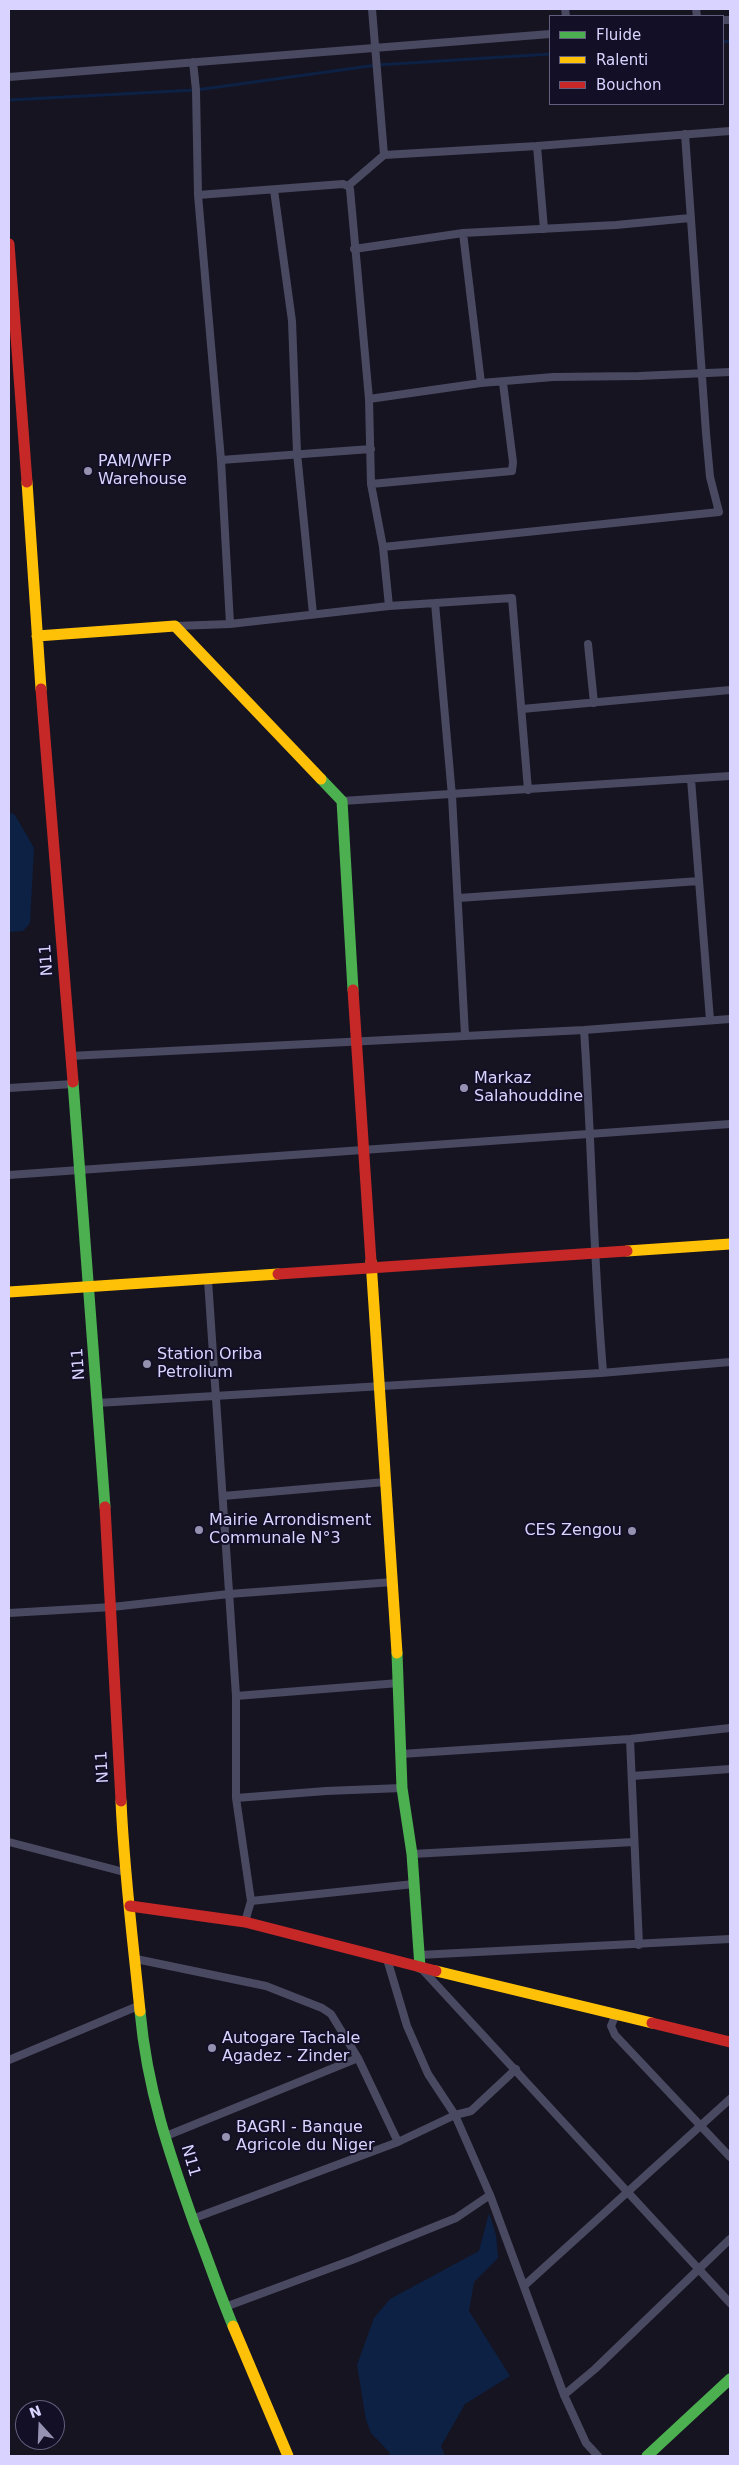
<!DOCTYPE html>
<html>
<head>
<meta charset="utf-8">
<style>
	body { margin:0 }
	#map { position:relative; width:739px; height:2465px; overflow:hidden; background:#161421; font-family:"DejaVu Sans",sans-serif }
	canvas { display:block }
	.frame { position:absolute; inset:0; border:10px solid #d9d4ff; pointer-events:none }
	.legend { position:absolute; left:549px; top:15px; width:175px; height:90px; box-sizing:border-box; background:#130f26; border:1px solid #625e7d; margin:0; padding:6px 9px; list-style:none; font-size:15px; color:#d9d4ff }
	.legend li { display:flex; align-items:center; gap:10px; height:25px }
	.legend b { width:25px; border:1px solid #625e7d }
	.north { position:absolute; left:15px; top:2400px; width:50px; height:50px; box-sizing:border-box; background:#130f26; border:1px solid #625e7d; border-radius:50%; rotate:340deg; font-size:14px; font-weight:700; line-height:20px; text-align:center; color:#d9d4ff }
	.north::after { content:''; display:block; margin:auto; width:18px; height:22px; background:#9591b1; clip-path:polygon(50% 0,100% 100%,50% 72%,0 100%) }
</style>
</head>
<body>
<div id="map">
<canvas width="739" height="2465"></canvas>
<div class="frame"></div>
<ul class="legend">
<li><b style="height:6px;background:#4caf50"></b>Fluide</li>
<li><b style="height:6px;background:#ffc107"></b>Ralenti</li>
<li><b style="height:6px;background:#c62828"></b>Bouchon</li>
</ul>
<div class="north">N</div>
</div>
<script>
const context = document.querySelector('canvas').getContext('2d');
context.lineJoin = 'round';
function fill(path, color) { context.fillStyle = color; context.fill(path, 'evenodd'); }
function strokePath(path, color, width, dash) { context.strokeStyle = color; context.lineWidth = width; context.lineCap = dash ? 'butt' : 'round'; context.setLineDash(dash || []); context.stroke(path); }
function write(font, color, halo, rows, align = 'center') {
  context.font = font + ' "DejaVu Sans",sans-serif'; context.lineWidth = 4; context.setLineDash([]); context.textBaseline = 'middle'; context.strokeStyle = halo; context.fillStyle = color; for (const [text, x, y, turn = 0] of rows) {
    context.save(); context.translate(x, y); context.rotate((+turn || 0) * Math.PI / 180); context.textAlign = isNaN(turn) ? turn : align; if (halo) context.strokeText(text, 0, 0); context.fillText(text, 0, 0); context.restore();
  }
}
fill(new Path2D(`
	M9 812 15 815 34 848 30 923 23 931 9 932Z
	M489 2213 496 2235 498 2258 474 2282 469 2311 510 2376 465 2404 441 2446 445 2456H390L389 2452 371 2433 366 2420 357 2365 374 2318 390 2299 479 2251Z`), '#0d2144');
strokePath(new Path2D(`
	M723 42 730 41
	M9 100 196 90 377 65 550 54`), '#0d2144', 3);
strokePath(new Path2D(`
	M565 9 566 16
	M696 9 697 16
	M723 20H730
	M193 62 196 90 198 195 221 460 230 624
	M9 77 550 34
	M537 146 544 229
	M384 155 537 146 730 131
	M348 186 350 189 369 399 371 484 383 547 389 606
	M348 186 384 155 372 9
	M274 190 292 321 297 453 313 614
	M198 195 343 184 348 186
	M463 233 481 383
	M354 249 463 233 616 225 690 218
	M369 399 481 383 553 377 639 376 730 372
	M221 460 371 449
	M371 484 512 471 513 462 503 383
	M383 547 719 512 710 477 706 433 685 134
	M435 603 452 796 465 1035
	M175 626 230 624 389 606 512 598 528 790
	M588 644 594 703
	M522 709 730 690
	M691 779 710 1020
	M342 801 730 776
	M459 898 699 881
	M584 1030C592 1144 593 1258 603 1371
	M70 1056 584 1030 730 1019
	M9 1088 73 1084
	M9 1175 730 1124
	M208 1280 236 1696V1798L251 1901 245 1922
	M97 1403 601 1373 730 1362
	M223 1496 385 1482
	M9 1613 112 1607 229 1594 393 1582
	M236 1696 399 1683
	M630 1739 639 1945
	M401 1754 630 1739 730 1728
	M632 1776 730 1769
	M236 1798 326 1791 402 1788
	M9 1842 124 1872
	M412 1854 634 1842
	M251 1901 414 1884
	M419 1955 730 1939
	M136 1959 266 1986 322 2008 331 2014 358 2058
	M387 1959 407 2026 428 2074 455 2115 490 2195 564 2395 586 2443 598 2456
	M420 1967 730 2303
	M616 2014 611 2026 615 2035 730 2157
	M9 2060 138 2006
	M166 2136 358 2058 398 2142
	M192 2219 398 2142 455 2115 471 2111 516 2069
	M525 2285 730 2099
	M225 2307 352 2260 456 2218 490 2195
	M564 2395 595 2369 730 2239`), '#4a4962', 8);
strokePath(new Path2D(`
	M321 779 342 801 353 990
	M73 1082 105 1507
	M397 1653 402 1788 412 1854 420 1967
	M140 2011C147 2089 169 2153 195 2226 208 2259 219 2293 233 2326
	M647 2456 730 2379`), '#4caf50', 11);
strokePath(new Path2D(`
	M27 482 41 689
	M37 636 175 626 321 779
	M627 1251 730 1244
	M371 1261 397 1653
	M9 1292 278 1274
	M121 1801C124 1872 133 1941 140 2011
	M436 1971 652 2023
	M233 2326 288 2456`), '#ffc107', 11);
strokePath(new Path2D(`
	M9 244 27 482
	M41 689 73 1082
	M353 990 371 1261
	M278 1274 627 1251
	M105 1507 121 1801
	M130 1906 245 1922 436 1971
	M652 2023 730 2042`), '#c62828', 11);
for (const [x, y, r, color] of [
	[88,471,5,"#9591b1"],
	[464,1088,5,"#9591b1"],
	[147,1364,5,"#9591b1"],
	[199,1530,5,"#9591b1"],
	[632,1531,5,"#9591b1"],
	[212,2048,5,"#9591b1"],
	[226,2137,5,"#9591b1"]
]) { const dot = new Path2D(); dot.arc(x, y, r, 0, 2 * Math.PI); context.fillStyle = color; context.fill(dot); strokePath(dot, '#130f26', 2); }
write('16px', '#d9d4ff', '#130f26', [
	["PAM/WFP",98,462],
	["Warehouse",98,480],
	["Markaz",474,1079],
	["Salahouddine",474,1097],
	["Station Oriba",157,1355],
	["Petrolium",157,1373],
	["Mairie Arrondisment",209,1521],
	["Communale N°3",209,1539],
	["CES Zengou",622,1531,"right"],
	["Autogare Tachale",222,2039],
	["Agadez - Zinder",222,2057],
	["BAGRI - Banque",236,2128],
	["Agricole du Niger",236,2146]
], 'left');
write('16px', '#d9d4ff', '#130f26', [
	["N11",47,960,-94],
	["N11",79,1364,-94],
	["N11",103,1767,-93],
	["N11",190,2161,74]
]);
</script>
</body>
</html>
